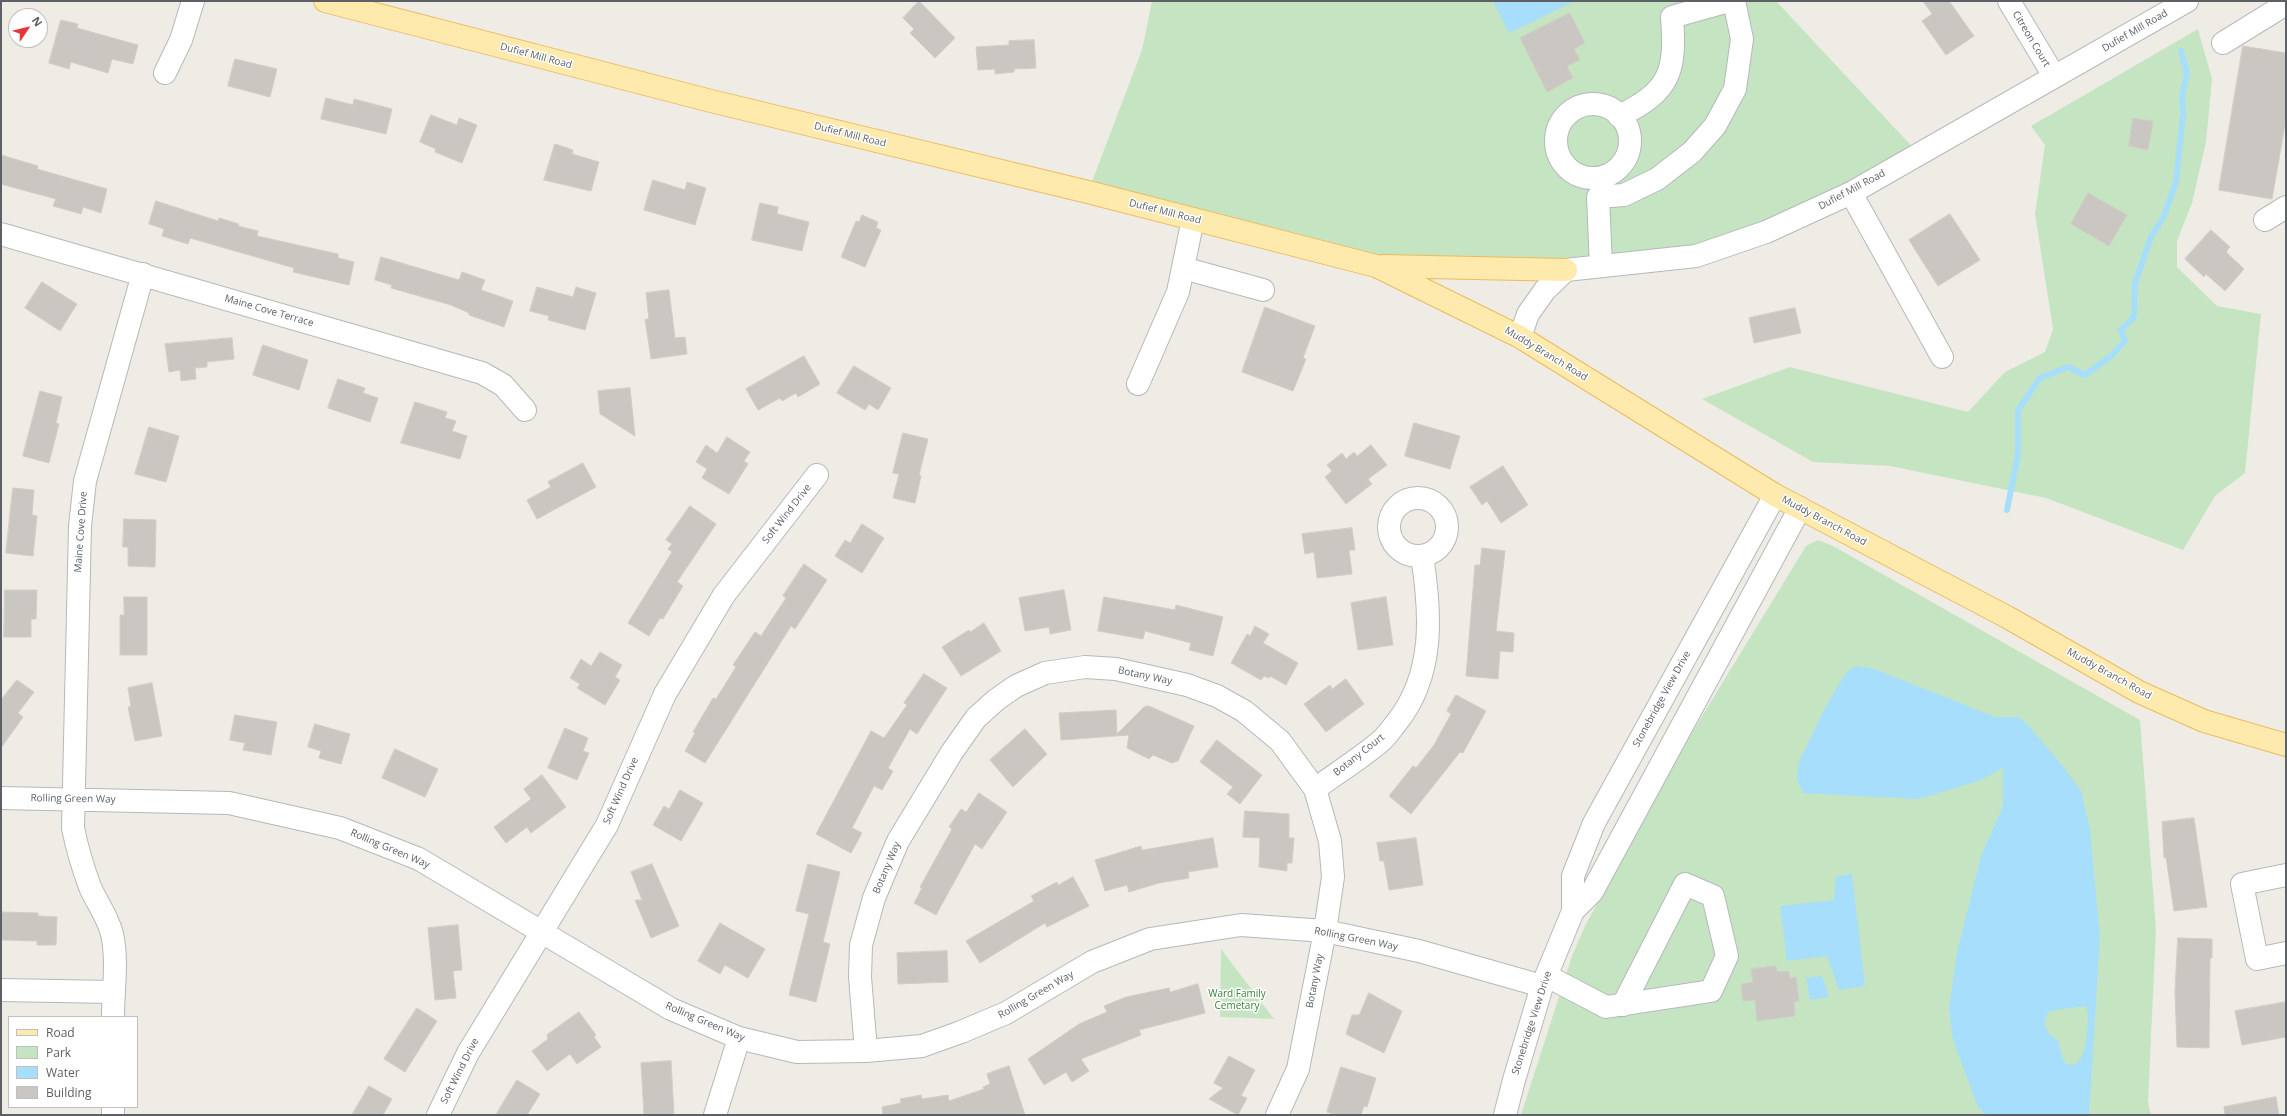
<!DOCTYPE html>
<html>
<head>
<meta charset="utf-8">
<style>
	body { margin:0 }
	#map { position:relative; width:2287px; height:1116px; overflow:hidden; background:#efece5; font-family:"Open Sans",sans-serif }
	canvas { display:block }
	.frame { position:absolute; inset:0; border:2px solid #5d6165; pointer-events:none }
	.legend { position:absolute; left:8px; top:1016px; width:130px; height:92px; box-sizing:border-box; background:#fff; border:1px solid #bec0c1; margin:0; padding:5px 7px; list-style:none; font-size:12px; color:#5d6165 }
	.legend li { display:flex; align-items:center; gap:8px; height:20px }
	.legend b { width:20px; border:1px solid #bec0c1 }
	.north { position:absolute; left:8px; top:8px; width:40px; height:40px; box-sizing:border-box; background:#fff; border:1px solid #bec0c1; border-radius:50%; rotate:55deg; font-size:11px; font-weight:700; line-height:16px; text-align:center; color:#5d6165 }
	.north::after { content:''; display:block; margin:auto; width:14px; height:18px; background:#e43636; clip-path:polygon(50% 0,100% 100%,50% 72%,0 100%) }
</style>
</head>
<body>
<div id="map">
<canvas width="2287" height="1116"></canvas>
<div class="frame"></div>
<ul class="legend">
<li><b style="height:5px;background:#fdeaac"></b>Road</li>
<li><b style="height:11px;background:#c5e5c2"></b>Park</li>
<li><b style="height:11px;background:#a7defc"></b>Water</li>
<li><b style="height:11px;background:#cac7c2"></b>Building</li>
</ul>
<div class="north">N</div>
</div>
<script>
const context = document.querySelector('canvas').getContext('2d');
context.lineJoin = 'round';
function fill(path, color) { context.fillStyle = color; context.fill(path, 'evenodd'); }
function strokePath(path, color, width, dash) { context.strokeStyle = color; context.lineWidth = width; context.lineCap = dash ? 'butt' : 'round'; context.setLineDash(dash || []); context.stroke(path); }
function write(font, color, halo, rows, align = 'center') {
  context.font = font + ' "Open Sans",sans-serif'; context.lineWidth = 3; context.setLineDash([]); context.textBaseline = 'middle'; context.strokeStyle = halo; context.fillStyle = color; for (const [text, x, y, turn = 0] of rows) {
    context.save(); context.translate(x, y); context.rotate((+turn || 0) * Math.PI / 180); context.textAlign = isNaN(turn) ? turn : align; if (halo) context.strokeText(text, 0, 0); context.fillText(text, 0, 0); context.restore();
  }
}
fill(new Path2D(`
	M1152 1H1776L1919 154 1696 256 1376 266 1088 192 1142 50Z
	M2198 29 2212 79 2206 142 2192 203 2177 241V267L2217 306 2261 314 2245 473 2215 496 2183 550 2046 498 1890 466 1813 462 1702 399 1790 367 1968 412 2005 372 2045 352 2053 329 2035 214 2045 145 2031 126Z
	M1818 540 1833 546 2140 720 2156 930 2148 1102 2151 1115H1521L1572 956 1585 926 1674 762 1806 546Z
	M1221 949 1274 1019 1220 1017Z`), '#c5e5c2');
fill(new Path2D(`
	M1493 1H1575L1509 33Z
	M1855 666 1872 668 1995 717H2018L2028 725 2062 765 2081 791 2090 829 2100 938 2089 1115H1986L1978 1107 1953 1040 1949 1009 1957 952 1981 856 2003 806V768L1981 780 1919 799 1803 793 1797 779 1799 762 1824 710 1845 674ZM2085 1006C2091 1012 2086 1051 2081 1058 2079 1061 2076 1063 2074 1065L2066 1064 2062 1057 2058 1040C2046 1034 2040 1023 2050 1011Z
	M1852 874 1865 986 1839 990 1827 956 1787 961 1780 906 1834 900 1836 876Z
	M1822 976 1829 997 1810 1000 1806 978Z`), '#a7defc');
strokePath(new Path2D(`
	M2007 510 2018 454V410L2040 378 2068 367 2085 375 2111 356 2125 341 2121 330 2134 317 2135 283 2151 237 2164 216 2176 182 2183 114 2182 96 2187 73 2181 51`), '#a7defc', 6);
const building = new Path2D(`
	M919 1 955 38 935 58 910 33 914 29 903 18Z
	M1923 1H1949L1974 36 1946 55 1922 21 1932 14Z
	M1570 13 1585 43 1574 49 1580 60 1567 66 1573 78 1547 92 1520 38Z
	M61 20 78 24 77 28 138 45 133 64 112 59 108 73 71 62 69 69 49 63Z
	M1034 40 1036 68 1014 69V72L995 74V69L978 70 976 47 1009 45V41Z
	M2243 46 2286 53V119L2272 199 2219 190Z
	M235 59 277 69 270 97 228 86Z
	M326 98 353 105 354 99 392 109 386 134 321 119Z
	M431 115 457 125 459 118 477 125 462 163 435 152 436 149 420 142Z
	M2133 118 2153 121 2148 150 2129 146Z
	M555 144 573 150 572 154 599 162 591 191 544 180Z
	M1 155 38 166 37 169 107 189 101 213 83 207 81 214 53 206 56 199 1 184Z
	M653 180 685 190 687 182 706 188 695 225 644 210Z
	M2088 193 2127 215 2109 246 2071 224Z
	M156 201 218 221 219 218 239 224 238 226 258 231 257 236 338 254V258L354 262 349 285 293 272 294 268 190 238 188 244 162 236 164 229 149 224Z
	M760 203 778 207 777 214 809 222 802 251 752 240Z
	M1950 214 1980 260 1938 286 1909 240Z
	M862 215 878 222 876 228 881 230 865 267 841 257 856 221 859 222Z
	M2211 230 2230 247 2226 252 2244 269 2225 291 2206 274 2204 277 2185 259Z
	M381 257 459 280 462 272 485 280 481 290 513 301 504 327 469 315V313L451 305 391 288 392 285 375 280Z
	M42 282 77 304 60 331 25 308Z
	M537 287 573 297 576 287 596 293 585 330 548 320 549 316 530 311Z
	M669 290 675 338 685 337 687 354 651 359 645 319H649L646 293Z
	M1265 307 1315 326 1303 358 1306 359 1293 391 1242 372Z
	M1795 308 1801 333 1754 343 1749 318Z
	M232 338 234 359 207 362V367L195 368 196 379 181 381 180 370 169 372 165 344Z
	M263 345 308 360 299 390 253 375Z
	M804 356 820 384 798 397 796 393 782 401 780 398 758 410 746 389Z
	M854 366 891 388 878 410 869 404 865 410 837 393Z
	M338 379 365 388 363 393 378 398 370 422 328 408Z
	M630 388 635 436 600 414 598 391Z
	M40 391 62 397 56 423 59 424 49 463 23 456Z
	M415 402 447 412 445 418 456 421 452 431 467 436 460 459 401 443Z
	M1414 423 1460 436 1450 469 1405 456Z
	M149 427 179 436 166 482 135 474Z
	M903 433 928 439 919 475 921 476 915 503 893 498 899 474 893 473Z
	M727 437 750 452 744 461 748 464 729 494 702 478 707 469 696 462 706 445 717 453Z
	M1371 445 1387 465 1368 479 1372 484 1346 504 1325 477 1332 471 1327 465 1342 453 1346 459 1354 452 1357 456Z
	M583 463 596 487 537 519 527 500 551 487 548 482Z
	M1503 466 1528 505 1501 523 1487 501 1482 505 1470 487Z
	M13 488 34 490 32 515 37 516 33 556 6 553Z
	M690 506 716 524 677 582 683 586 663 619 660 618 649 636 628 623 672 552 668 549 672 544 666 540Z
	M124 519 156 520 155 567 128 566V547H123Z
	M862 524 884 538 862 573 835 556 845 540 850 543Z
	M1352 528 1355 550H1349L1352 574 1317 578 1314 552 1305 554 1302 534Z
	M1482 548 1505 551 1496 631 1514 633 1513 652 1500 651 1498 679 1466 676 1475 565H1480Z
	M804 564 827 580 795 629 791 626 705 763 685 751 695 733 693 732 713 698 716 699 736 667 733 665 755 632 761 636 786 598 783 596Z
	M5 590H37L36 619H31V637H4Z
	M1064 590 1071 630 1050 634 1049 627 1025 631 1019 598Z
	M124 597H147V655H120V615H124Z
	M1104 597 1175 610 1176 605 1223 617 1213 656 1189 650 1191 643 1145 631 1143 639 1098 631Z
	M1386 597 1393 645 1358 650 1351 603Z
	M984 623 1001 651 961 676 942 647 969 630 970 632Z
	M1255 626 1269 634 1263 643 1298 663 1286 685 1270 676 1269 678 1264 676 1261 680 1231 663 1247 634 1250 636Z
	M600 652 622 665 615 677 620 680 605 705 577 688 580 684 570 678 581 659 591 666Z
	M924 674 947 688 917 734 910 729 888 768 893 771 882 790 874 786 852 828 862 833 851 853 816 834 871 731 884 738 907 705 904 703Z
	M1346 679 1364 704 1326 732 1304 704 1330 685 1332 689Z
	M17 680 34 692 18 713 23 717 1 748V700Z
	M152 683 162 736 135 741 128 707H131L128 688Z
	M1456 695 1486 711 1463 753 1460 752 1411 814 1389 796 1413 766 1416 768 1434 745 1451 714 1447 711Z
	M1149 706 1194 726 1178 761 1172 763 1153 755 1149 759 1127 748 1129 735 1061 740 1059 713 1116 710 1117 734 1144 707Z
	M235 715 277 722 271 755 243 750 245 743 230 740Z
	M315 724 350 734 341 764 319 758 321 751 308 747Z
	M565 728 588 738 583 751 589 753 577 780 548 768Z
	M1025 729 1047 754 1013 787 990 760Z
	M1217 740 1262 775 1240 804 1227 794 1233 787 1200 762Z
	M395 749 438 769 425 797 382 778Z
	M542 775 566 807 531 833 527 827 506 843 494 827 531 799 524 789Z
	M680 790 703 803 681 841 653 825 664 806 669 809Z
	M979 793 1007 812 982 849 975 844 936 915 914 903 922 888 920 887 952 829 949 827 961 809 966 812Z
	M1245 811 1289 814V838H1294L1292 863H1287V871L1259 867 1260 838 1243 837Z
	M2194 818 2207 907 2174 911 2166 857 2164 858 2162 822Z
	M1213 838 1218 867 1188 872 1189 878 1159 883 1129 892 1127 885 1105 891 1095 860 1141 846 1142 850Z
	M1416 838 1423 885 1389 890 1384 861H1380L1377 843Z
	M652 864 679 926 651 938 635 900H642L631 872Z
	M808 864 840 872 823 942 830 944 816 1002 789 995 809 914 796 911Z
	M1073 877 1089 906 1047 927 1045 923 980 963 966 941 1034 901 1031 896 1057 882 1058 885Z
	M1 912 38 913V916L57 917 56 945H37V941L1 940Z
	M720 923 765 949 748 978 725 965 720 974 698 961Z
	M458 925 462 970 453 971 456 998 435 1000 428 928Z
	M2178 938 2212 939V958H2210L2209 1048 2177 1047 2175 992Z
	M947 951 948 982 898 984 897 953Z
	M1776 966 1777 972 1789 971 1790 978 1796 977 1799 1001 1794 1002 1795 1016 1757 1021 1755 1000 1743 1001 1741 984 1753 982 1751 969Z
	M1198 984 1205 1013 1139 1030 1141 1035 1081 1059 1089 1071 1072 1082 1066 1072 1044 1085 1028 1059 1079 1024 1107 1012 1104 1006 1126 997 1169 988 1170 992Z
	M1369 993 1402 1011 1384 1053 1346 1034 1352 1015H1359Z
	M2286 1002V1037L2242 1045 2235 1011Z
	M417 1008 437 1021 405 1072 384 1059Z
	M579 1012 596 1035 594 1037 601 1047 577 1064 570 1054 547 1071 532 1051 548 1039 547 1035Z
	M1229 1056 1255 1070 1241 1096 1247 1098 1238 1115 1209 1099 1223 1088 1214 1083Z
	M671 1061 674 1115H644L641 1063Z
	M1009 1066 1025 1115H883L882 1107 901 1103 900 1099 921 1095 922 1099 948 1095 949 1101 984 1089 983 1087 990 1084 987 1074Z
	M1341 1067 1376 1078 1367 1107 1364 1106 1361 1115H1337L1327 1112Z
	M517 1080 540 1094 527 1115H496Z
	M369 1086 392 1099 383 1115H352Z
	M2276 1097 2279 1115H2225L2224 1107Z`);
fill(building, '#cac7c2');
strokePath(building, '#d3cdc3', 1);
const minor = new Path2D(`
	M2009 1 2054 76
	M2223 43 2278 9
	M165 73 181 40 193 1
	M1556 141a37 37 0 1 1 74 0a37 37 0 1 1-74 0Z
	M1619 116C1671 91 1676 71 1672 17L1729 1
	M1851 193 1942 357
	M2265 220 2286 207
	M1 234 482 373 503 385 525 410
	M1601 266 1598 197 1624 195 1657 179 1692 152 1715 126 1735 89 1742 39 1734 1
	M1183 268 1263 290
	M1520 337 1528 314 1545 290 1566 270 1696 256 1766 232 1851 193 2187 1
	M1138 384 1178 292 1193 219
	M1389 527a29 29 0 1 1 58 0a29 29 0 1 1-58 0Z
	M1315 789C1337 773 1361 758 1381 741 1387 736 1392 728 1397 722 1435 674 1431 613 1422 556
	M1 798 229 803 340 828 419 859 671 1009 739 1038 797 1052 866 1051 922 1046 961 1032 1006 1013 1092 962 1150 939 1241 925 1325 931 1419 951 1542 986
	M2286 875 2242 884 2257 959 2286 953
	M1573 911 1592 892 1800 508
	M1547 976 1606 1007 1711 991 1727 956 1713 896 1685 884 1623 1005
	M1 990 113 992
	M113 1017C113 990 118 960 112 934 108 917 97 903 90 887 83 868 77 848 73 828L80 526 85 481 143 274
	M866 1051 860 977 861 945 874 898 898 841 952 752 976 718 996 700 1016 686 1045 673 1085 667 1116 669 1187 685 1217 696 1244 711 1280 741 1315 789 1330 841 1333 877 1325 931 1298 1069 1277 1115
	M113 1107V1115
	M438 1115 468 1053 607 825 665 694 724 595 817 475
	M715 1115 739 1038
	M1505 1115 1514 1080 1542 986 1573 911V876L1594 823 1775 495`);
const major = new Path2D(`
	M325 1 711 101 1088 192 1376 266 1520 337 1775 495 2007 617 2139 692 2204 721 2286 745
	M1383 266 1566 270`);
strokePath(minor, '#b5b8bb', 24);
strokePath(major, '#edbb5f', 24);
strokePath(minor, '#fff', 22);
strokePath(major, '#fdeaac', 22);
write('10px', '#5d6165', '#fff', [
	["Dufief Mill Road",2135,31,-30],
	["Citreon Court",2031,39,59],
	["Dufief Mill Road",536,56,15],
	["Dufief Mill Road",850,135,14],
	["Dufief Mill Road",1852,190,-28],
	["Dufief Mill Road",1165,212,14],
	["Maine Cove Terrace",269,311,16],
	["Muddy Branch Road",1546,354,31],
	["Soft Wind Drive",787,514,-52],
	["Muddy Branch Road",1824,521,28],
	["Maine Cove Drive",81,532,-86],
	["Muddy Branch Road",2109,674,29],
	["Botany Way",1145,676,12],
	["Stonebridge View Drive",1662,699,-61],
	["Botany Court",1359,755,-38],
	["Soft Wind Drive",621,791,-66],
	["Rolling Green Way",73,799,1],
	["Rolling Green Way",390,849,23],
	["Botany Way",887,868,-67],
	["Rolling Green Way",1356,939,11],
	["Botany Way",1315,981,-79],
	["Rolling Green Way",1036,995,-30],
	["Rolling Green Way",705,1022,23],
	["Stonebridge View Drive",1532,1023,-72],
	["Soft Wind Drive",460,1071,-63]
]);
write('10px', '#398237', '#fff', [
	["Ward Family",1237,994],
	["Cemetary",1237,1006]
]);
</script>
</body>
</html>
